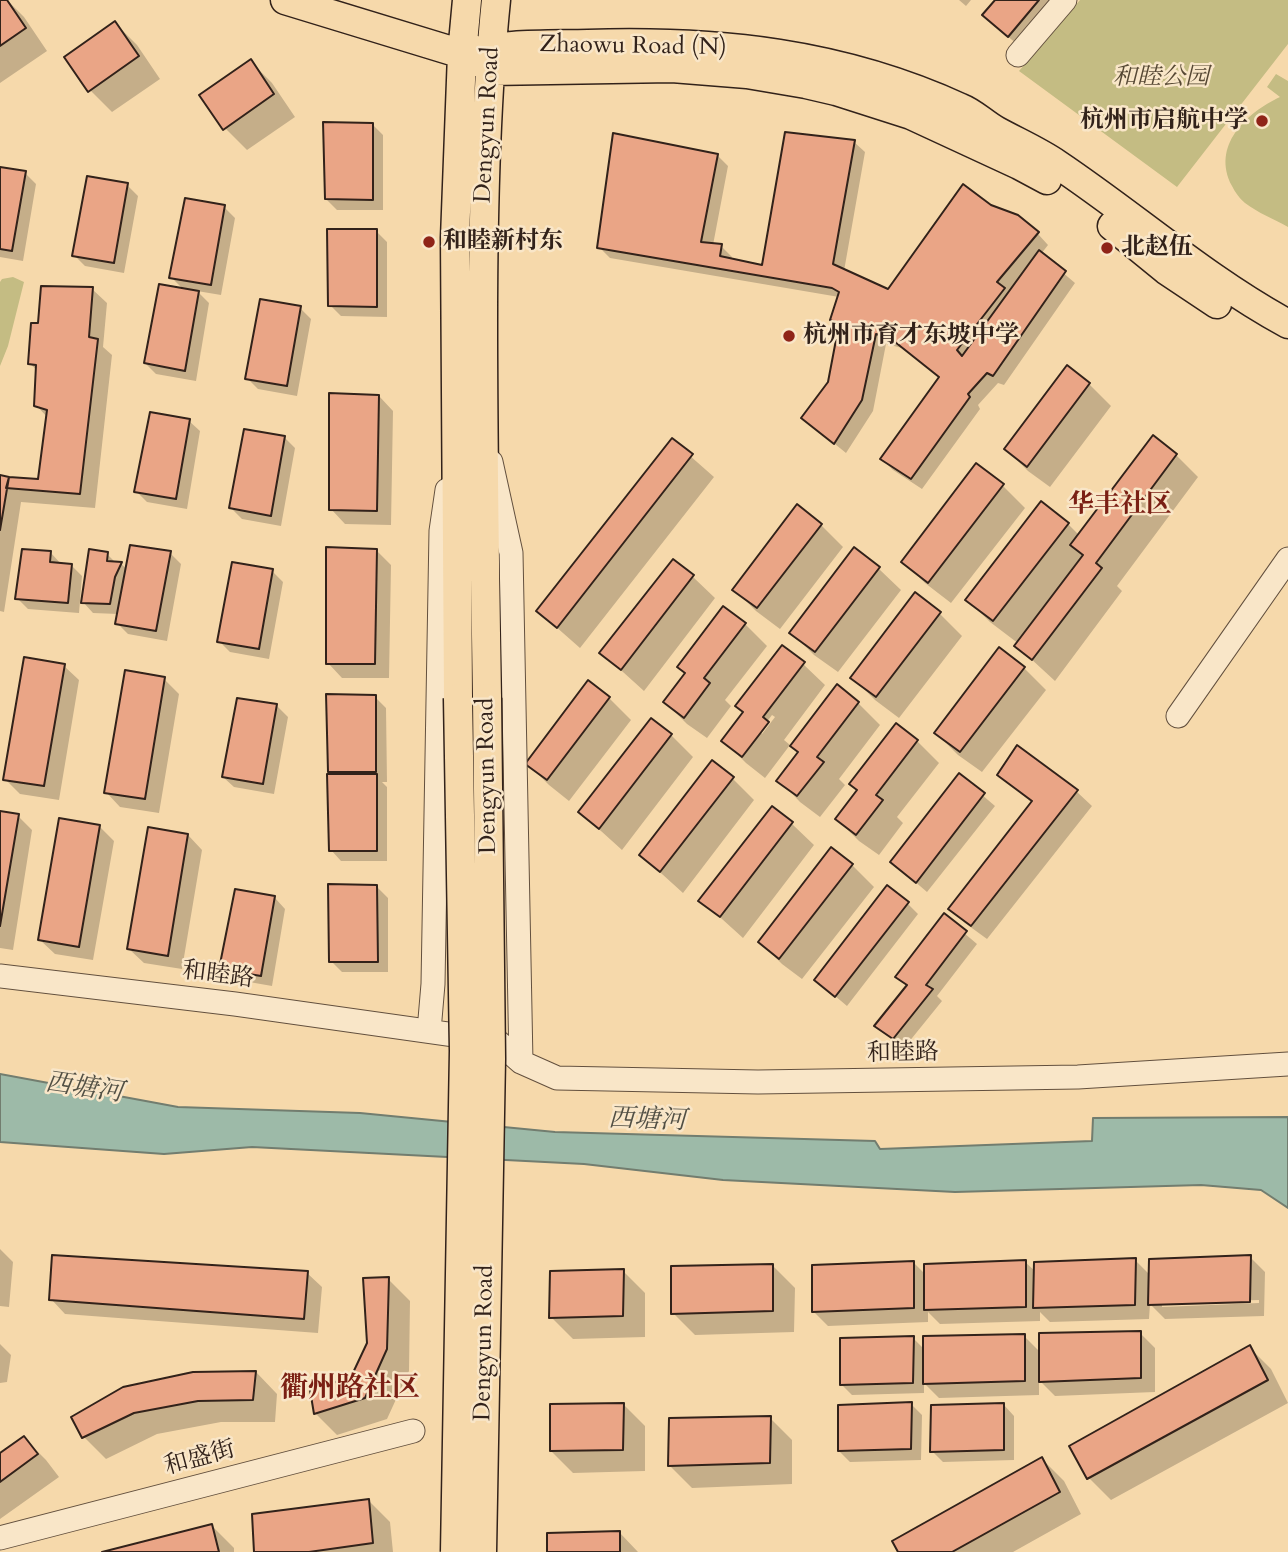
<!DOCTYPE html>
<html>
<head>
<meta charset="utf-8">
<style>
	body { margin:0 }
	canvas { display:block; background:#f6d9ab }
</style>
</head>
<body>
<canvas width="1288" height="1552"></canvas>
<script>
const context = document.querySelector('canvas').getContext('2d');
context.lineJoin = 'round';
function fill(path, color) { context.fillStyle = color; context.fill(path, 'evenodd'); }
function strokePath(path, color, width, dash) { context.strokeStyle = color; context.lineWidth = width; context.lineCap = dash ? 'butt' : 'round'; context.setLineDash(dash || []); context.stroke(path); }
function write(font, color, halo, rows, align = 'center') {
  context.font = font + ' Cardo,"Noto Serif SC",serif'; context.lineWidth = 5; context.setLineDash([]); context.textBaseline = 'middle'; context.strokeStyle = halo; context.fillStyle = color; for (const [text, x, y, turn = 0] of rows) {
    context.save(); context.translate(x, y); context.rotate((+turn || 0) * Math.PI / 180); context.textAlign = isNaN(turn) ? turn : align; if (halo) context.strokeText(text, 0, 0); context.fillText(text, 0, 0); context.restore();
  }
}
fill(new Path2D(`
	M1080 0H1288V44L1177 187 1019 71Z
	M1276 74 1288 81V227C1274 219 1258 213 1245 203 1240 199 1235 192 1232 186 1211 146 1246 113 1280 97L1267 87Z
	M13 277 24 282 8 346 0 366V282L2 279Z`), '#c4bc83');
const water = new Path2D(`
	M0 1074 178 1107 360 1113 555 1132 875 1141 880 1149 1092 1141 1093 1118 1288 1117V1208L1261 1190 1201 1185 955 1192 723 1180 584 1164 252 1147 164 1154 0 1142Z`);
fill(water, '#9dbaa8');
strokePath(water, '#727d6f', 2);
fill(new Path2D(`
	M0 0H7L24 17 47 51 0 83Z
	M959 0H971L966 6Z
	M997 0H1065L1024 50 999 29Z
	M115 23 137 45 160 79 112 112 90 90Z
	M250 61 272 83 295 117 247 150 225 128Z
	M372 124 383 135V210H337L326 199Z
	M854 142 865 152 844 271 888 292 990 207 1017 216 1038 234 1048 245 1041 254 1075 283 1004 385 998 383 978 405 980 409 922 489 893 470 882 459 941 378 902 348 886 344 873 411 846 453 803 418 829 383 840 328 832 319 839 297 610 258 599 247 717 155 728 166 713 245 721 246 732 257 731 260 763 267Z
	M0 169 25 173 36 184 23 261 0 257Z
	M127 185 138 196 124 273 85 266 74 255Z
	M224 207 235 218 221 295 197 291 209 303 196 381 156 374 145 363 184 290 171 277Z
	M376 231 387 242V317L341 316 330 305Z
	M92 289 107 303 103 347 112 355 95 508 21 502 4 612 0 611V476L39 481 48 418 36 405 38 371 29 363 40 325Z
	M300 308 311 319 297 396 258 389 247 378Z
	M1067 368 1089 384 1111 406 1050 487 1028 471 1006 449Z
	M379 396 393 411 391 525 345 524 331 509Z
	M189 421 200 431 187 509 147 502 136 491Z
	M284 437 295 448 281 526 242 519 231 508Z
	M672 440 714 477 580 648 538 611Z
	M1176 455 1198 477 1117 586 1122 591 1055 681 1017 646 1019 644 990 622 968 600 1068 524 1079 535Z
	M976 466 1003 486 1025 508 951 603 925 583 903 561Z
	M821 525 843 547 780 629 756 611 734 589Z
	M376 550 391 565 389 678H342L328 663Z
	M855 550 879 569 901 590 838 672 814 655 792 633Z
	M51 553 62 565H71L82 576 79 613 28 609 17 598Z
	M170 553 181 564 167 641 128 634 117 623 118 614 93 613 83 602 107 554 116 563 121 564 127 569Z
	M673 561 693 577 715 598 644 691 602 653Z
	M272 571 283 582 269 659 230 652 219 641Z
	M916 595 940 614 962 636 899 718 875 700 853 678Z
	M745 624 767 646 725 700 731 706 707 738 687 724 665 702Z
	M803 664 825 685 784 740 790 745 765 778 746 763 724 741 745 713ZM772 715 775 717 762 734 760 731Z
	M64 666 79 680 59 800 20 794 5 779Z
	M1024 668 1046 690 982 772 958 755 936 733Z
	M164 679 179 694 159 813 120 807 106 792Z
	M375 697 386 708 387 782H382L387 787V861H341L331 850 334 775 330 771Z
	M609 698 631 720 569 801 549 785 527 763Z
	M858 703 880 725 839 779 845 785 820 817 800 802 779 780Z
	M277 706 288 717 274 794 234 787 223 777Z
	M651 720 671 735 693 757 622 850 580 812Z
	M917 741 939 763 897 817 903 823 879 855 859 841 837 819 858 791Z
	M1018 748 1077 792 1092 806 987 939 965 923 950 908 1032 803 999 775Z
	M960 776 995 806 927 892 892 862Z
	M732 778 754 800 683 893 641 855Z
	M772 808 792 824 814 845 743 938 701 900Z
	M0 813 18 816 32 830 13 950 0 948Z
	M99 826 114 841 93 960 55 954 40 940Z
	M188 835 202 850 182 969 144 963 129 949Z
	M852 865 874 887 802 979 782 964 760 942Z
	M377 887 388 898V972H342L331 961Z
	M275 898 285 909 272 986 232 979 221 968Z
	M907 903 918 914 847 1006 816 980Z
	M944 916 977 944 937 996 942 1001 904 1048 876 1025 907 986 898 977Z
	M0 1249 13 1262 9 1307 0 1306Z
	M1250 1257 1265 1272 1264 1316 1165 1319 1150 1304 1149 1319 1050 1322 1040 1312V1321L940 1324 928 1312V1322L828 1326 813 1311 914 1263 926 1275 1025 1262 1035 1271 1135 1260 1150 1275ZM1259 1300V1303L1162 1307V1303Z
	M773 1266 795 1288 794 1332 695 1335 673 1313Z
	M623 1271 645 1293V1337L573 1339 551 1317Z
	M307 1273 322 1287 318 1333 65 1314 51 1299Z
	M388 1279 410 1301 409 1371 387 1419 337 1435 315 1413 353 1379 368 1344Z
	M1140 1333 1155 1348V1392L1055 1396 1039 1380V1395L939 1398 924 1383V1393L852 1395 841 1384 913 1338 925 1350 1024 1336 1040 1352Z
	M0 1344 11 1355 7 1382 0 1383Z
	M1249 1347 1271 1369 1288 1403 1111 1500 1089 1478 1071 1447Z
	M256 1372 277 1394 275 1422H221L157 1434 106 1459 84 1437 74 1418Z
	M623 1404 645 1426V1471L573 1473 551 1451Z
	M911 1404 922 1415 921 1460 850 1462 839 1451Z
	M1004 1405 1014 1416V1460L943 1462 932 1451Z
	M770 1418 792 1440V1484L692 1488 670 1466Z
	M24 1438 46 1460 59 1477 0 1519V1455Z
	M1042 1459 1064 1481 1081 1514 1013 1552H900Z
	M368 1500 390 1522 393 1552H256Z
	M212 1526 234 1548V1552H109Z
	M620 1533 638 1552H548Z`), '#0003');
const building = new Path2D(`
	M0 0H7L26 28 0 46Z
	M995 0H1039L1008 37 982 15Z
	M115 21 139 56 88 92 64 57Z
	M251 59 274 94 223 130 199 95Z
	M323 122 373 123V200L325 199Z
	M785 132 855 140 833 264 888 289 963 184 991 205 1018 215 1039 232 997 282 1005 288 957 350 962 356 1039 250 1066 271 993 376 987 373 968 394 970 397 911 479 880 459 939 377 890 338 876 334 862 400 834 444 801 418 828 382 839 324 830 320 839 292 832 288 597 248 613 133 718 154 701 242 722 244 720 256 762 265Z
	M0 167 26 171 12 251 0 249Z
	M87 176 128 183 114 263 72 256Z
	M185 198 225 205 211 285 169 278Z
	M327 229H377V307L328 306Z
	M159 284 199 291 185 371 144 363Z
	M41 286 93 287 89 337 98 339 80 494 6 488 9 477 38 479 47 410 34 406 36 365 28 364 31 323H38Z
	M260 299 301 306 287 386 245 379Z
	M1067 365 1090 383 1027 467 1004 449Z
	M329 393 379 395 377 511 329 510Z
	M150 412 190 419 176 499 134 492Z
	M244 429 285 436 271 516 229 508Z
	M1153 435 1177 454 1096 563 1102 568 1032 660 1014 646 1083 555 1070 545Z
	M672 438 693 454 557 628 536 611Z
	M976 463 1004 484 928 583 901 562Z
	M0 475 9 477 0 530Z
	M1041 501 1069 523 993 621 965 600Z
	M797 504 822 524 757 608 732 590Z
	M130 545 171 551 156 631 115 624Z
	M326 547 377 549 375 664H326Z
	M854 547 880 567 815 652 789 633Z
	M22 549 51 551 50 562 72 564 68 603 15 599Z
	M89 549 108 552 107 561 122 562 115 577 110 604 81 603Z
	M673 559 694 575 621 670 599 653Z
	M232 562 273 569 259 649 217 642Z
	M915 592 941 612 876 697 850 678Z
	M723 606 746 623 704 678 710 683 684 718 663 702 685 673 677 667Z
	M782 645 805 662 763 717 769 722 742 757 721 741 743 712 735 706Z
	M999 647 1025 667 960 752 934 733Z
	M24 657 65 664 44 786 3 780Z
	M125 670 165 677 145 799 104 793Z
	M588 680 610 697 547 780 525 764Z
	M837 684 859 702 817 757 824 762 797 796 776 781 798 752 790 746Z
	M326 694 376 695V772H328Z
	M237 698 277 704 263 784 222 777Z
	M651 718 672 734 599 829 578 812Z
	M896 723 918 740 876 795 883 800 856 835 835 819 857 790 849 784Z
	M1017 745 1078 790 971 926 948 909 1032 801 997 775Z
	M712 760 734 777 660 872 639 855Z
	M959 773 985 793 916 883 890 862Z
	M327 774H377V851H329Z
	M772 806 793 822 720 917 698 901Z
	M0 811 19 814 0 926Z
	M59 818 100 825 79 947 38 940Z
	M148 827 188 834 168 956 127 949Z
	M831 847 853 864 779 959 758 942Z
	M328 884 377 885 378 962H329Z
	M887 885 909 902 835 997 814 980Z
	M235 889 275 896 261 976 219 969Z
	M944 913 967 931 926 985 933 989 893 1039 874 1026 907 985 895 977Z
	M52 1255 308 1271 304 1319 49 1300Z
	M1251 1255 1250 1302 1148 1305 1149 1259Z
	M1136 1258 1135 1305 1033 1308 1034 1262Z
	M1026 1260V1307L924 1310V1264Z
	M914 1261V1308L812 1312V1265Z
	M773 1264V1311L671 1314V1266Z
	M624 1269 623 1316 549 1318 550 1271Z
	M389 1277 387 1349 365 1398 314 1414 310 1390 351 1377 367 1343 363 1278Z
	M1141 1331V1378L1039 1382V1333Z
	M1025 1334V1381L923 1384V1336Z
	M914 1336 913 1383 840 1385V1338Z
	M1250 1345 1268 1380 1087 1479 1069 1446Z
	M256 1371 253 1400 198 1401 134 1413 82 1438 71 1417 123 1387 193 1372Z
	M912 1402 911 1449 838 1451V1405Z
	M624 1403 623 1450 550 1451V1404Z
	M1004 1403V1450L930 1452 931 1405Z
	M771 1416 770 1463 668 1466 669 1418Z
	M24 1436 38 1454 0 1482V1453Z
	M1042 1457 1060 1492 952 1552H898L892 1541Z
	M369 1499 373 1543 309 1552H254L252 1514Z
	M212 1524 219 1552H102Z
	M620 1531V1552H547V1533Z`);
fill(building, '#eaa586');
strokePath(building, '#32221a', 2);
const minor = new Path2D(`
	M1018 55 1065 0
	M491 462 511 553 521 1062
	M1178 716 1288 559
	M0 976 235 1004 497 1041 521 1062 557 1078 758 1082 1078 1077 1288 1064
	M429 1031 433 984 441 531 447 490
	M0 1538 413 1431`);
const major = new Path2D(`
	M285 0 462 54 475 62
	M462 54C503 43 546 45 588 44 719 40 841 53 961 108 974 113 984 124 997 131 1017 142 1038 151 1057 164 1136 217 1204 278 1288 324
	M490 71 672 68 747 74 806 84 836 91 911 115 1019 165 1047 180
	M1112 226 1166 270 1217 304
	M458 698 455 238 462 54 467 0
	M487 698C485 573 483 448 483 322 483 215 485 107 496 0`);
strokePath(minor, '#63503e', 25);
strokePath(major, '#32221a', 31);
strokePath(minor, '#f9e6c8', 23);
strokePath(major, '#f6d9ab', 28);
const majorBridge = new Path2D(`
	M455 1552 464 1051 458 698
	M482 1552 491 1059 487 698`);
strokePath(majorBridge, '#32221a', 31, []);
strokePath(majorBridge, '#f6d9ab', 28);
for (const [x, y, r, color] of [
	[1262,121,7,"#8f2418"],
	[429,242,7,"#8f2418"],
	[1107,248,7,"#8f2418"],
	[789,336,7,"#8f2418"]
]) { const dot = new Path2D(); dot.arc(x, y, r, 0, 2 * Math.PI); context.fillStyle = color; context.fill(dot); strokePath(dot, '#f9e6c8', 2.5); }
write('24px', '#32221a', '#f9e6c8', [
	["Zhaowu Road (N)",633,47,1],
	["Dengyun Road",488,125,-87],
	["Dengyun Road",488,776,-91],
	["和睦路",218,976,7],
	["和睦路",903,1054,-1],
	["Dengyun Road",485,1343,-89],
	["和盛街",200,1459,-15]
]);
write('italic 24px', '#564834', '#f9e6c8', [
	["和睦公园",1161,78]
]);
write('bold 24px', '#32221a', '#f9e6c8', [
	["杭州市启航中学",1248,121,"right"],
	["和睦新村东",443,242],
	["北赵伍",1121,248],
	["杭州市育才东坡中学",803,336]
], 'left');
write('bold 26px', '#7a1f14', '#f9e6c8', [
	["华丰社区",1120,506]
]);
write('italic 26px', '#525045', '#f9e6c8', [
	["西塘河",84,1089,8],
	["西塘河",647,1121,2]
]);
write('bold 28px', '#7a1f14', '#f9e6c8', [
	["衢州路社区",350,1390]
]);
</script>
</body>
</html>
